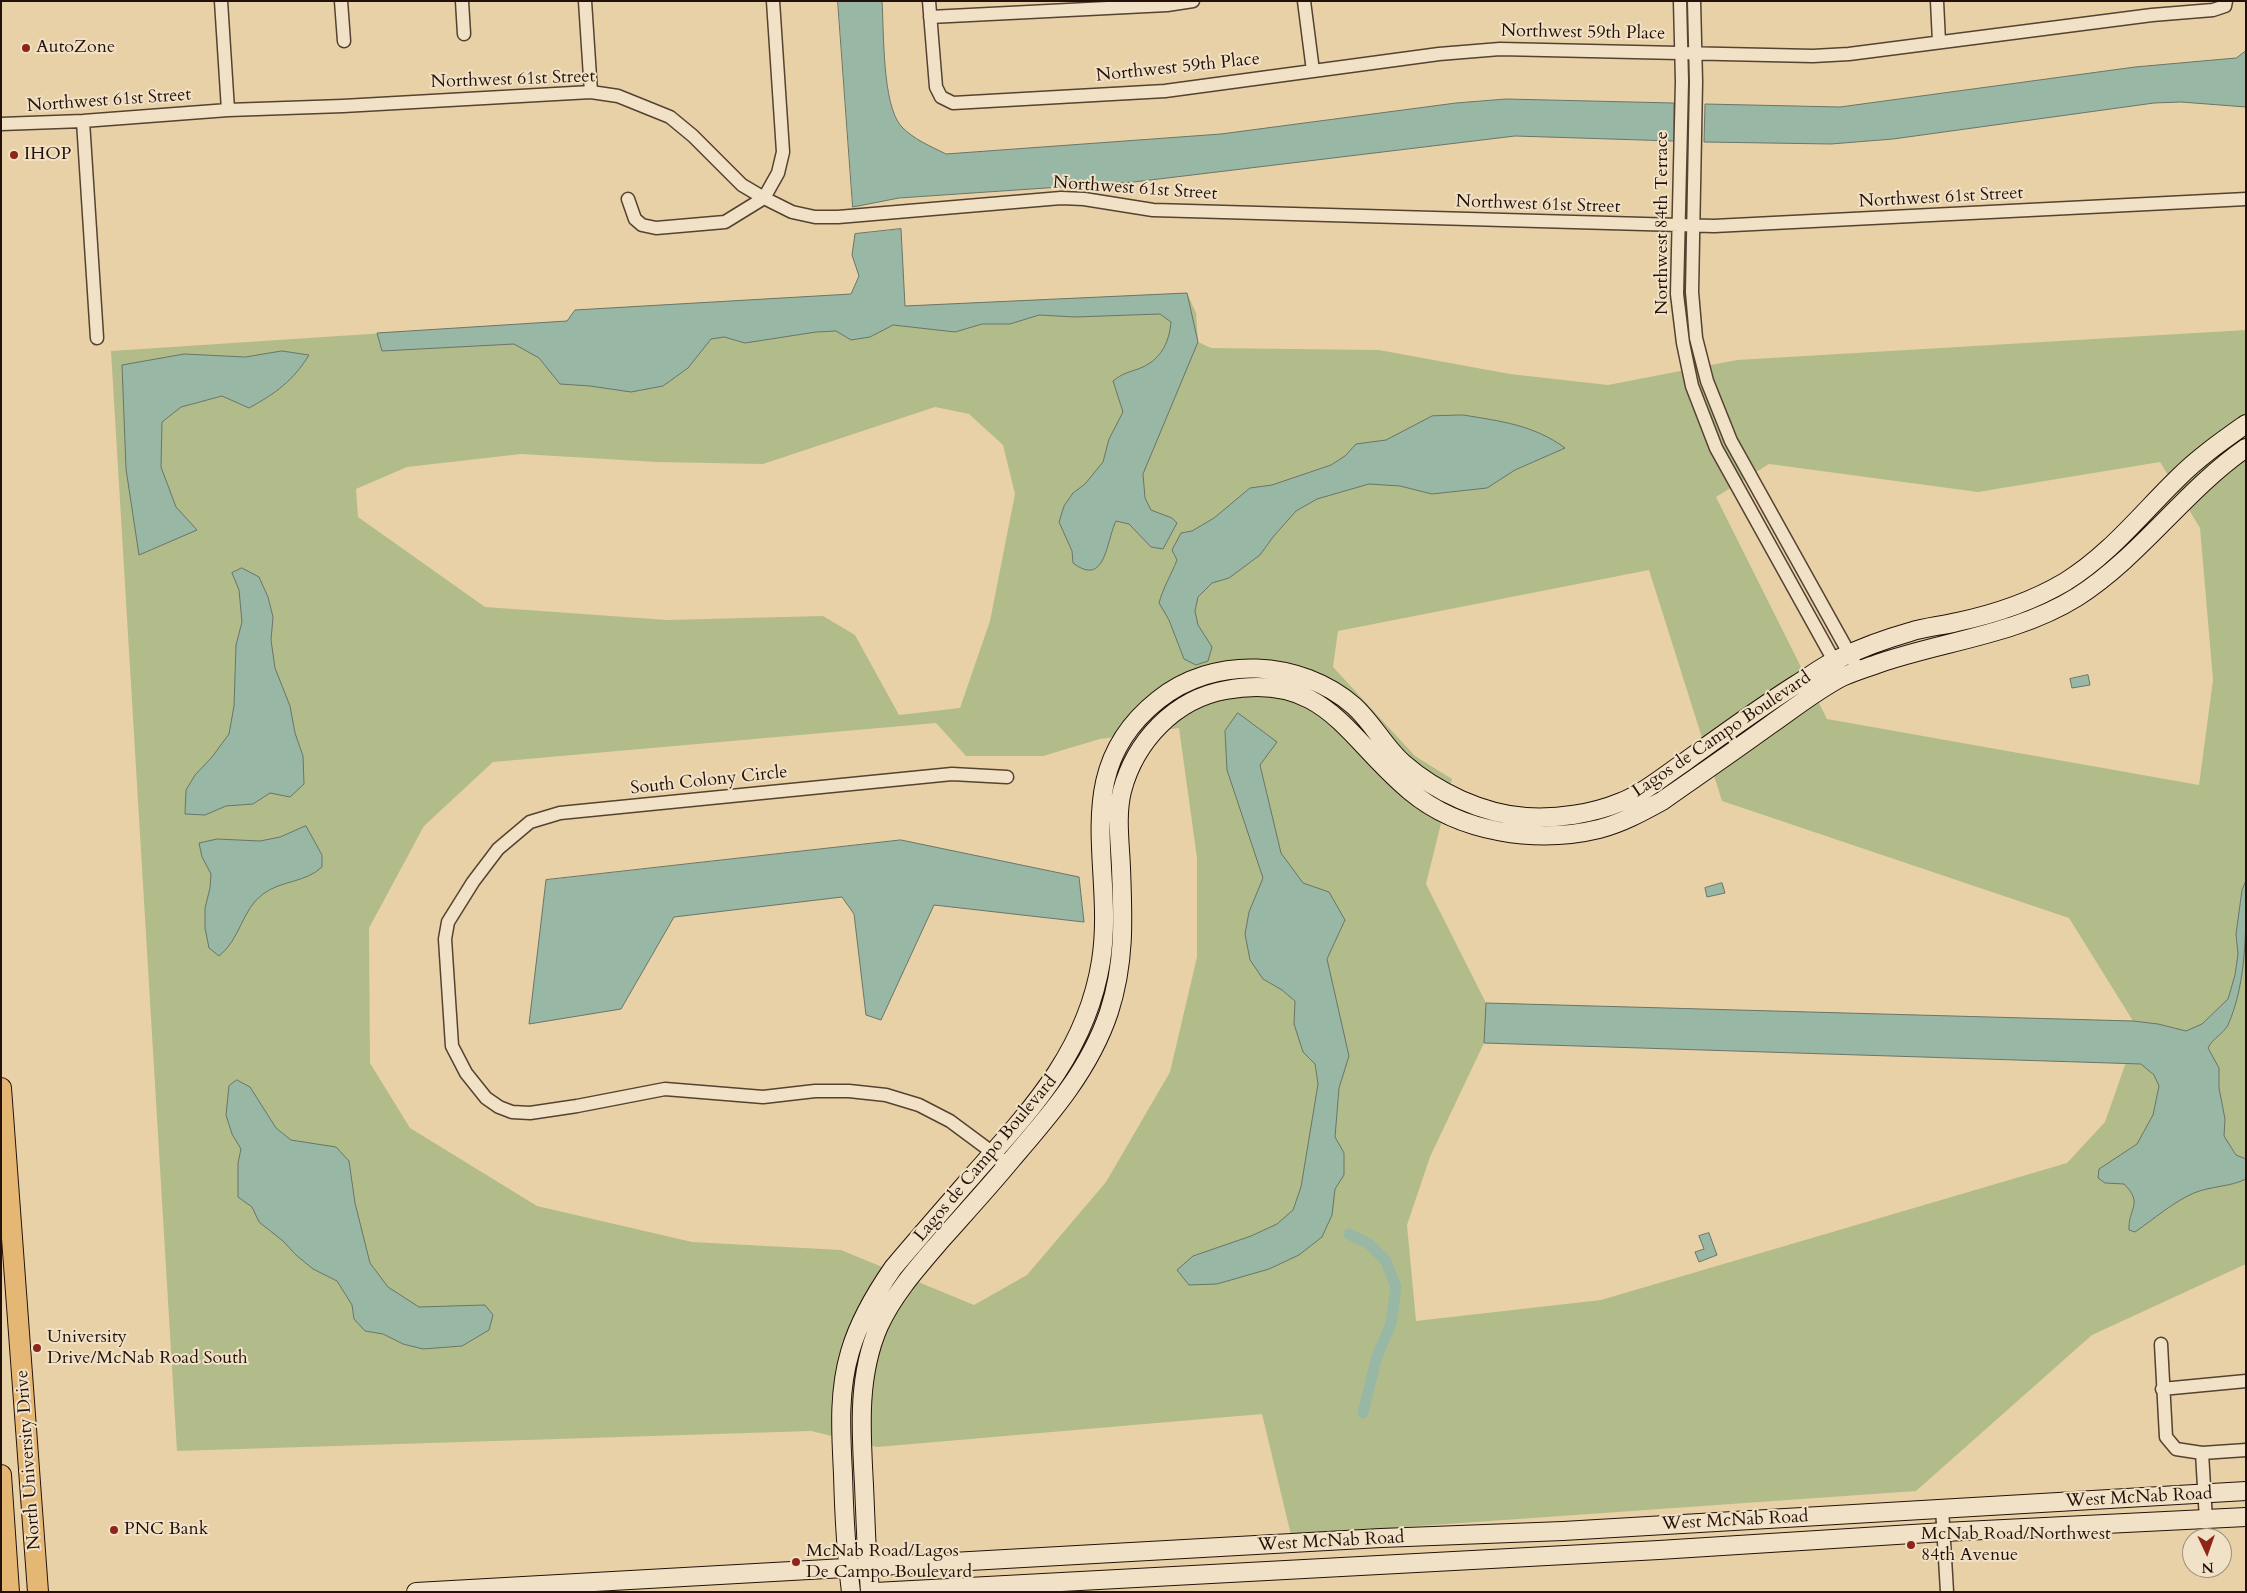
<!DOCTYPE html>
<html>
<head>
<meta charset="utf-8">
<style>
	body { margin:0 }
	#map { position:relative; width:2247px; height:1593px; overflow:hidden; background:#e9d1a7; font-family:Cardo,serif }
	canvas { display:block }
	.frame { position:absolute; inset:0; border:2px solid #24120a; pointer-events:none }
	.north { position:absolute; left:2182px; top:1528px; width:50px; height:50px; box-sizing:border-box; background:#f1e1c6; border:1px solid #9f8e7b; border-radius:50%; rotate:177deg; font-size:14px; font-weight:700; line-height:20px; text-align:center; color:#24120a }
	.north::after { content:''; display:block; margin:auto; width:18px; height:22px; background:#8f2418; clip-path:polygon(50% 0,100% 100%,50% 72%,0 100%) }
</style>
</head>
<body>
<div id="map">
<canvas width="2247" height="1593"></canvas>
<div class="frame"></div>
<div class="north">N</div>
</div>
<script>
const context = document.querySelector('canvas').getContext('2d');
context.lineJoin = 'round';
function fill(path, color) { context.fillStyle = color; context.fill(path, 'evenodd'); }
function strokePath(path, color, width, dash) { context.strokeStyle = color; context.lineWidth = width; context.lineCap = dash ? 'butt' : 'round'; context.setLineDash(dash || []); context.stroke(path); }
function write(font, color, halo, rows, align = 'center') {
  context.font = font + ' Cardo,serif'; context.lineWidth = 4; context.setLineDash([]); context.textBaseline = 'middle'; context.strokeStyle = halo; context.fillStyle = color; for (const [text, x, y, turn = 0] of rows) {
    context.save(); context.translate(x, y); context.rotate((+turn || 0) * Math.PI / 180); context.textAlign = isNaN(turn) ? turn : align; if (halo) context.strokeText(text, 0, 0); context.fillText(text, 0, 0); context.restore();
  }
}
fill(new Path2D(`
	M1187 293 1196 313 1198 342 1211 348 1379 350 1510 374 1608 385 1737 360 2246 330V1264L2092 1335 1916 1491 1291 1535 1262 1414 877 1447 811 1431 177 1451 111 351 567 321 575 310 851 294 905 306ZM935 407 969 414 1003 445 1015 494 990 621 960 708 899 715 855 635 823 616 667 620 485 607 358 517 356 489 407 467 521 454 657 462 763 464ZM2160 462 2200 528 2213 680 2199 785 1827 719 1716 497 1769 464 1978 492ZM1649 570 1722 801 2069 918 2133 1021 1486 1003 1426 884 1452 779 1415 756 1333 667 1338 631ZM936 723 966 756H1043L1100 739 1179 728 1197 858V957L1170 1072 1106 1182 1027 1275 974 1305 841 1250 692 1242 537 1206 410 1128 370 1063 369 928 424 826 493 762ZM1484 1043 2126 1062 2105 1122 2067 1163 1601 1300 1416 1321 1407 1225 1430 1157Z`), '#b2bc8a');
const water = new Path2D(`
	M838 1H882C884 31 882 104 901 126 913 139 930 146 946 154L1221 134 1456 103 1506 99 1674 103V141L1515 136 1134 182 899 198 853 207Z
	M2246 51V107L2181 102 2154 103 1893 139 1831 144 1704 142 1705 104 1840 107 2135 67 2236 58Z
	M901 229 905 306 1187 293 1198 342 1143 474 1145 498 1151 510 1172 518 1177 523 1163 549 1151 547 1129 524 1116 521C1106 541 1106 588 1073 563L1072 551 1059 522 1064 506 1073 493 1085 484 1103 462 1109 439 1123 412 1113 381C1123 373 1127 373 1138 369 1160 361 1169 344 1171 322L1160 314 1075 317 1039 315 1010 324H982L955 332 893 325 870 337 851 340 836 331 816 332 745 343 724 337 711 339 688 368 663 386 631 392 590 386 560 384 539 358 514 344 382 351 377 333 567 321 575 310 851 294 859 276 852 255 855 234Z
	M282 351 309 355C293 381 276 393 249 408L222 396 181 407 162 422 161 467 176 507 197 530 139 555 126 469 122 365 184 354 245 357Z
	M1463 415C1500 421 1534 425 1565 448L1515 470 1487 488 1432 494 1400 486 1369 484 1317 499 1296 511 1273 537 1260 555 1229 578 1212 583 1198 597 1195 611 1198 625 1212 647 1208 661 1196 665 1184 659 1169 620 1159 603C1163 588 1171 575 1177 560L1172 550 1181 533 1192 531 1214 518 1250 488 1272 485 1331 465 1345 456 1356 444 1386 440 1432 416Z
	M242 568 259 577 268 597 273 617 271 640 275 668 290 706 295 733 303 756 304 784 290 797 270 793 253 804 226 806 205 815 185 814 186 790 195 775 212 757 229 734 234 706 236 645 242 622 239 590 232 573Z
	M2088 675 2090 685 2072 688 2070 679Z
	M1238 713 1277 742 1260 765 1281 853 1303 883 1329 892 1345 920 1327 959 1349 1056 1339 1088 1335 1137 1344 1153V1175L1335 1189 1332 1215 1322 1237 1299 1255 1269 1269 1217 1284 1189 1285 1177 1270 1193 1256 1251 1236 1277 1224 1293 1210 1301 1187 1318 1084 1315 1064 1303 1052 1294 1024 1295 1001 1282 990 1263 979 1250 960 1245 934 1249 912 1263 878 1227 770 1225 731Z
	M306 826 322 855V867C305 883 282 880 263 894 242 909 240 940 219 956L209 948 205 928V908L210 888 211 874 202 857 199 843 217 839 260 841 280 837Z
	M901 840 1079 877 1084 922 934 905 881 1020 866 1015 854 914 842 897 674 917 621 1009 529 1024 546 880Z
	M2246 881C2246 928 2247 982 2228 1025 2223 1034 2213 1038 2208 1048L2219 1068V1088L2225 1119 2224 1136 2236 1155 2246 1159V1179C2230 1187 2211 1186 2194 1193 2173 1202 2154 1219 2135 1232L2129 1230C2128 1208 2144 1204 2124 1184L2105 1183 2098 1178 2099 1169 2137 1144 2153 1115 2159 1086 2154 1075 2141 1064 1484 1043 1486 1003 2133 1021 2158 1024 2186 1031 2202 1024 2228 999 2235 975 2238 954 2236 934 2242 890Z
	M1722 883 1725 893 1707 897 1705 888Z
	M237 1080 250 1087 276 1128 291 1140 336 1147 349 1161 355 1203 370 1263 388 1287 419 1307 485 1305 493 1315 489 1330 462 1346 423 1349 403 1344 383 1334 365 1331 354 1319 352 1305 337 1281 313 1269 296 1255 283 1241 259 1222 252 1207 238 1197V1163L241 1149 232 1134 226 1115 229 1086Z
	M1709 1233 1717 1255 1699 1262 1695 1252 1704 1249 1699 1236Z`);
fill(water, '#98b7a5');
strokePath(water, '#6a7567', 1);
strokePath(new Path2D(`
	M1349 1234 1369 1244 1386 1261 1396 1287 1391 1324 1377 1356 1363 1413`), '#98b7a5', 11);
const street = new Path2D(`
	M221 1 228 110
	M341 1 344 41
	M462 1 464 34
	M585 1 591 92
	M929 1 936 87 941 97 953 103 1165 91 1439 54 1500 49 1813 56 1849 54 2152 15 2213 10 2225 6 2226 1
	M1304 1 1313 71
	M1680 1 1682 81 1677 294 1683 343 1692 386 1716 448 1843 677
	M1694 1 1696 82 1692 292 1696 338 1707 381 1731 441 1859 671
	M1937 1 1939 42
	M930 17 1167 5 1193 1
	M83 121 97 338
	M1 124 83 121 228 110 343 106 591 92 618 96 670 117 693 136 742 185 764 198 792 212 815 217H838L1061 198 1084 199 1153 210 1714 226 2246 199
	M628 199 635 219 642 225 656 228 725 222 764 198 778 173 783 152 773 1
	M1007 777 952 774 560 813 530 822 498 849 473 882 448 922 445 939 452 1046 466 1073 486 1098 499 1107 512 1112 530 1113 577 1106 665 1089 763 1097 815 1091H849L886 1095 919 1105 950 1121 1008 1164
	M2161 1344 2166 1437 2176 1449 2202 1453 2246 1450
	M2162 1389 2246 1381
	M2202 1453 2206 1520
	M1942 1508 1947 1592`);
const secondary = new Path2D(`
	M416 1592 1381 1538 1563 1531 2246 1491
	M851 1592C846 1552 844 1513 843 1474 841 1433 838 1392 850 1352 859 1321 875 1294 893 1268 920 1236 948 1204 975 1173 1032 1109 1087 1050 1101 961 1116 867 1066 773 1158 700 1214 655 1300 659 1354 706 1373 723 1385 748 1404 764 1436 792 1483 814 1526 817 1557 819 1592 814 1621 802 1644 793 1665 775 1686 761 1722 735 1759 708 1797 684 1810 676 1823 666 1838 659 1861 648 1885 639 1910 632 1925 627 1941 626 1957 622 1995 614 2031 602 2065 582 2109 555 2141 514 2178 478 2199 457 2222 441 2246 424
	M870 1592C867 1556 865 1520 864 1485 861 1431 857 1376 879 1326 894 1293 919 1266 942 1239 966 1212 990 1186 1013 1158 1051 1114 1090 1069 1109 1012 1125 963 1123 919 1121 868 1120 843 1116 815 1122 791 1135 742 1174 699 1226 690 1326 672 1346 738 1410 791 1460 833 1537 844 1599 829 1622 823 1642 812 1662 801 1698 776 1734 751 1770 725 1793 709 1817 690 1842 677 1853 672 1866 668 1877 664 1943 641 2016 635 2077 597 2141 556 2184 491 2246 448
	M875 1592 1659 1550 1944 1532 2246 1517`);
const primary = new Path2D(`
	M1 1088 38 1592
	M1 1475 9 1592`);
strokePath(street, '#554231', 15);
strokePath(secondary, '#24120a', 20);
strokePath(primary, '#24120a', 22);
strokePath(street, '#f1e1c6', 12);
strokePath(secondary, '#f1e1c6', 18);
strokePath(primary, '#e4b874', 20);
for (const [x, y, r, color] of [
	[26,48,5,"#8f2418"],
	[14,155,5,"#8f2418"],
	[37,1348,5,"#8f2418"],
	[114,1530,5,"#8f2418"],
	[1911,1545,5,"#8f2418"],
	[796,1562,5,"#8f2418"]
]) { const dot = new Path2D(); dot.arc(x, y, r, 0, 2 * Math.PI); context.fillStyle = color; context.fill(dot); strokePath(dot, '#f1e1c6', 2); }
write('18px', '#24120a', '#f1e1c6', [
	["Northwest 59th Place",1583,33,1],
	["Northwest 59th Place",1178,68,-6],
	["Northwest 61st Street",513,80,-2],
	["Northwest 61st Street",109,101,-4],
	["Northwest 61st Street",1135,189,4],
	["Northwest 61st Street",1941,198,-3],
	["Northwest 61st Street",1538,205,2],
	["Northwest 84th Terrace",1663,223,-90],
	["Lagos de Campo Boulevard",1722,735,-34],
	["South Colony Circle",709,781,-6],
	["Lagos de Campo Boulevard",986,1159,-50],
	["North University Drive",29,1460,-94],
	["West McNab Road",2139,1498,-3],
	["West McNab Road",1735,1521,-3],
	["West McNab Road",1331,1542,-3]
]);
write('18px', '#24120a', '#f1e1c6', [
	["AutoZone",36,48],
	["IHOP",24,155],
	["University",47,1338],
	["Drive/McNab Road South",47,1359],
	["PNC Bank",124,1530],
	["McNab Road/Northwest",1921,1535],
	["84th Avenue",1921,1556],
	["McNab Road/Lagos",806,1552],
	["De Campo Boulevard",806,1573]
], 'left');
</script>
</body>
</html>
